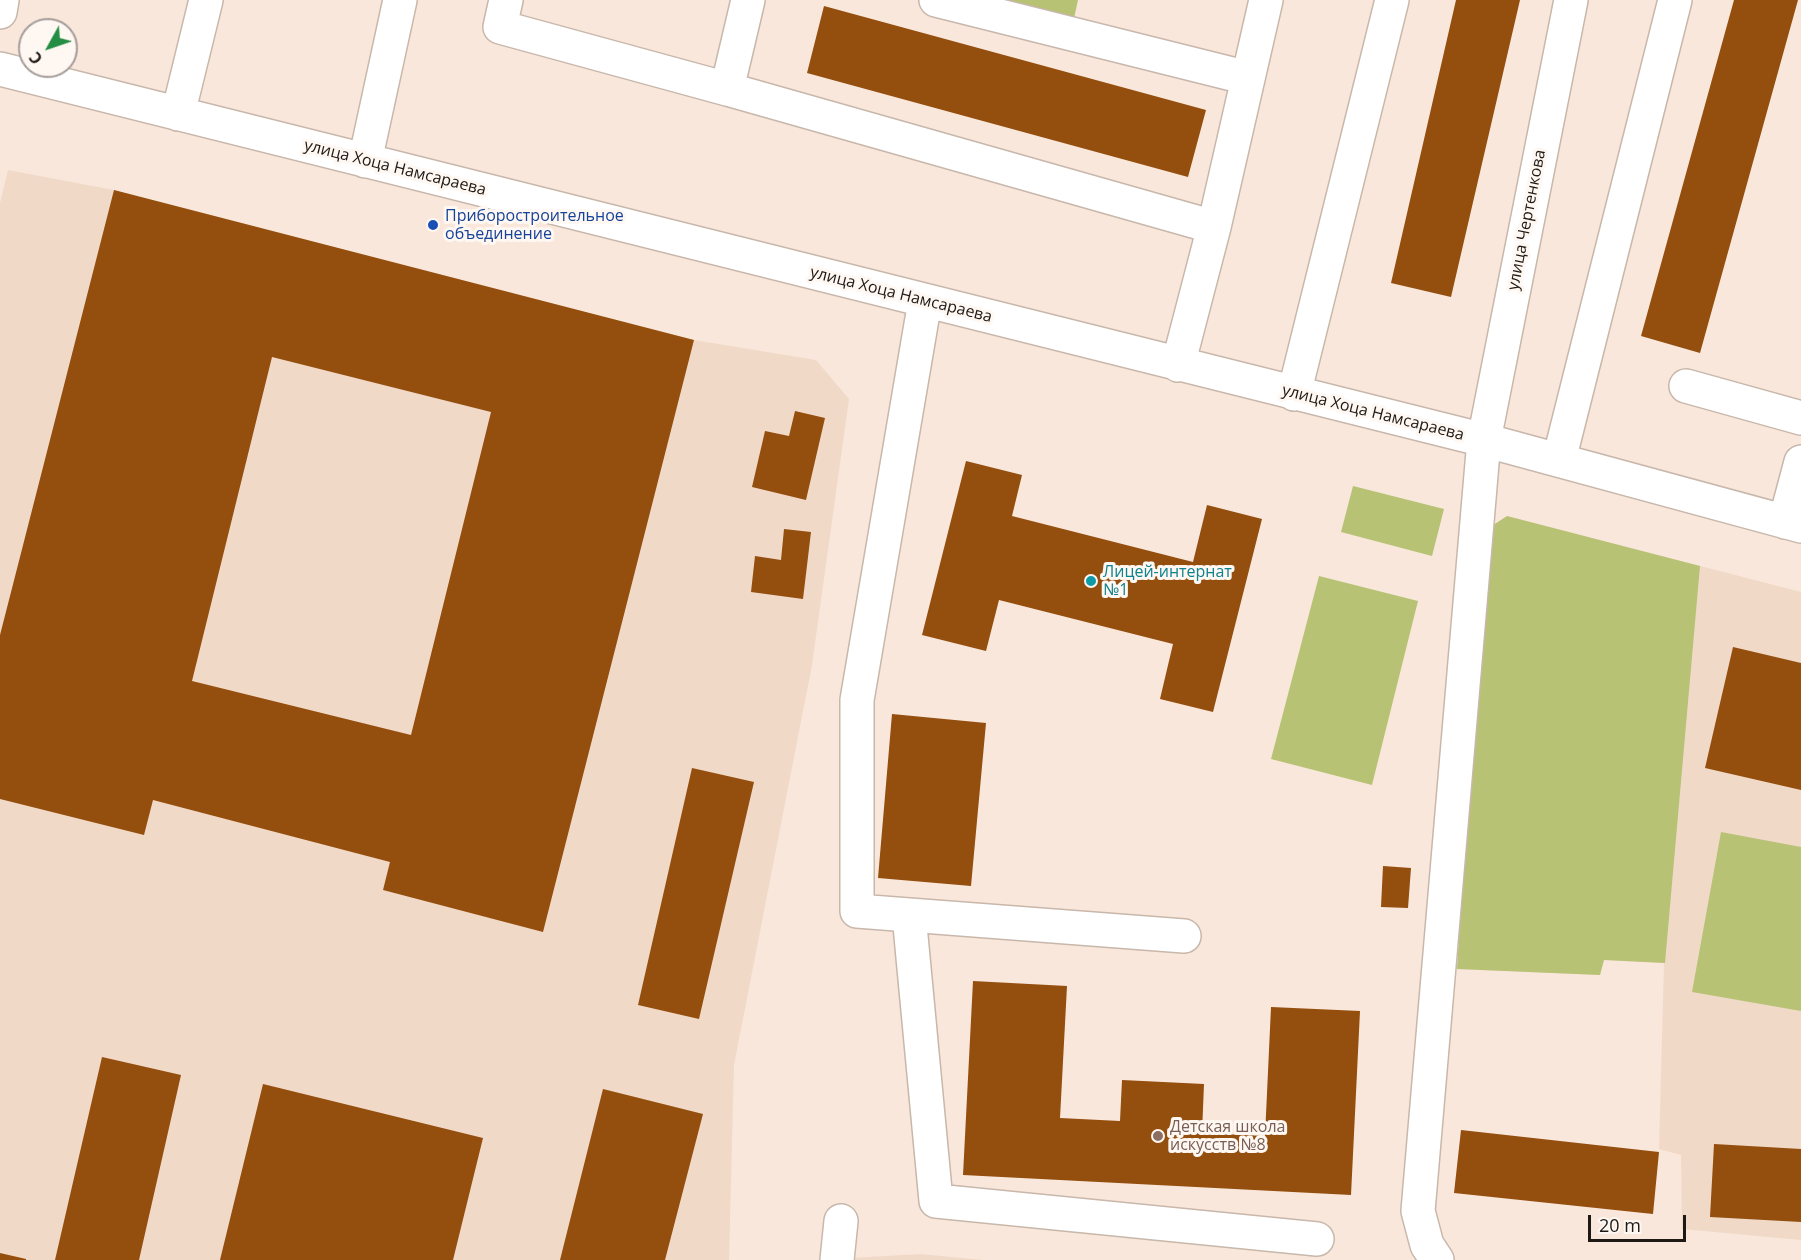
<!DOCTYPE html>
<html>
<head>
<meta charset="utf-8">
<style>
	body { margin:0 }
	#map { position:relative; width:1801px; height:1260px; overflow:hidden; background:#f9e7db; font-family:"Open Sans",sans-serif }
	canvas { display:block }
	.north { position:absolute; left:18px; top:18px; width:60px; height:60px; box-sizing:border-box; background:#fef7f2; border:2px solid #a59e9a; border-radius:50%; rotate:230deg; font-size:16px; font-weight:700; line-height:24px; text-align:center; color:#1f1915 }
	.north::after { content:''; display:block; margin:auto; width:21px; height:27px; background:#248e45; clip-path:polygon(50% 0,100% 100%,50% 72%,0 100%) }
	.scale { position:absolute; left:1588px; top:1215px; width:98px; height:27px; box-sizing:border-box; border:3px solid #1f1915; border-top:0; padding-left:8px; font-size:18px; line-height:21px; white-space:nowrap; color:#1f1915; -webkit-text-stroke:4px #fef7f2; paint-order:stroke }
</style>
</head>
<body>
<div id="map">
<canvas width="1801" height="1260"></canvas>
<div class="north">С</div>
<div class="scale">20 m</div>
</div>
<script>
const context = document.querySelector('canvas').getContext('2d');
context.lineJoin = 'round';
function fill(path, color) { context.fillStyle = color; context.fill(path, 'evenodd'); }
function strokePath(path, color, width, dash) { context.strokeStyle = color; context.lineWidth = width; context.lineCap = dash ? 'butt' : 'round'; context.setLineDash(dash || []); context.stroke(path); }
function write(font, color, halo, rows, align = 'center') {
  context.font = font + ' "Open Sans",sans-serif'; context.lineWidth = 6; context.setLineDash([]); context.textBaseline = 'middle'; context.strokeStyle = halo; context.fillStyle = color; for (const [text, x, y, turn = 0] of rows) {
    context.save(); context.translate(x, y); context.rotate((+turn || 0) * Math.PI / 180); context.textAlign = isNaN(turn) ? turn : align; if (halo) context.strokeText(text, 0, 0); context.fillText(text, 0, 0); context.restore();
  }
}
fill(new Path2D(`
	M8 170 114 190 694 340 816 360 849 399 812 665 734 1065 729 1260H0V203Z
	M1507 516 1801 592V1240L1682 1229 1681 1155 1659 1149 1664 963 1604 960 1600 975 1457 969Z
	M920 1254 983 1260H834V1259Z`), '#f1d9c8');
fill(new Path2D(`
	M974 0H1078L1073 23Z
	M1353 486 1444 509 1432 556 1341 532Z
	M1507 516 1700 566 1665 963 1604 960 1600 975 1457 969 1484 531Z
	M1319 576 1418 601 1372 785 1271 759Z
	M1721 832 1801 847V1011L1692 992Z`), '#b8c275');
fill(new Path2D(`
	M1456 0H1520L1451 297 1391 283Z
	M1734 0H1798L1700 353 1641 336Z
	M824 6 1206 110 1188 177 807 73Z
	M114 190 694 340 543 932 383 890 390 862 153 800 144 835 0 799V635ZM272 357 491 412 411 735 192 681Z
	M795 411 825 418 806 500 752 487 765 431 789 436Z
	M966 461 1022 475 1012 516 1193 562 1207 505 1262 519 1213 712 1160 699 1173 644 999 600 986 651 922 635Z
	M784 529 811 532 803 599 751 592 755 556 781 560Z
	M1733 647 1801 663V790L1705 768Z
	M892 714 986 723 971 886 878 878Z
	M692 768 754 782 699 1019 638 1005Z
	M1383 866 1411 868 1408 908 1381 907Z
	M973 981 1067 986 1060 1118 1120 1121 1122 1080 1204 1084 1202 1133 1265 1136 1271 1007 1360 1011 1351 1195 963 1175Z
	M102 1057 181 1075 139 1260H55Z
	M263 1084 483 1138 453 1260H220Z
	M603 1089 703 1114 665 1260H560Z
	M1461 1130 1659 1152 1653 1214 1454 1193Z
	M1714 1144 1801 1149V1222L1710 1217Z
	M0 1253 26 1259V1260H0Z`), '#944e0d');
const minor = new Path2D(`
	M506 0 500 27 727 89
	M748 0 727 89 1214 227 1178 365
	M936 0 1248 78
	M0 12 2 0
	M0 69 1484 440 1801 526
	M178 114 206 0
	M365 161 400 0
	M1214 227 1266 0
	M925 301 857 700V911L1184 936
	M1686 386 1801 418
	M1294 394 1392 0
	M1559 460 1675 0
	M1785 522 1801 462
	M909 915 936 1201 1317 1239
	M837 1260 841 1221
	M1437 1260 1427 1245 1418 1211 1484 440 1571 0`);
strokePath(minor, '#c8b7ab', 36);
strokePath(minor, '#fff', 33);
for (const [x, y, r, color] of [
	[433,225,6,"#1a4fb4"],
	[1091,581,6,"#0f9aa8"],
	[1158,1136,6,"#8d6e63"]
]) { const dot = new Path2D(); dot.arc(x, y, r, 0, 2 * Math.PI); context.fillStyle = color; context.fill(dot); strokePath(dot, '#fef7f2', 2); }
write('16px', '#1f1915', '#fef7f2', [
	["улица Хоца Намсараева",395,168,14],
	["улица Чертенкова",1527,220,-79],
	["улица Хоца Намсараева",901,295,14],
	["улица Хоца Намсараева",1373,413,14]
]);
write('16px', '#164399', '#fef7f2', [
	["Приборостроительное",445,216],
	["объединение",445,234]
], 'left');
write('16px', '#0d838f', '#fef7f2', [
	["Лицей-интернат",1103,572],
	["№1",1103,590]
], 'left');
write('16px', '#785e54', '#fef7f2', [
	["Детская школа",1170,1127],
	["искусств №8",1170,1145]
], 'left');
</script>
</body>
</html>
